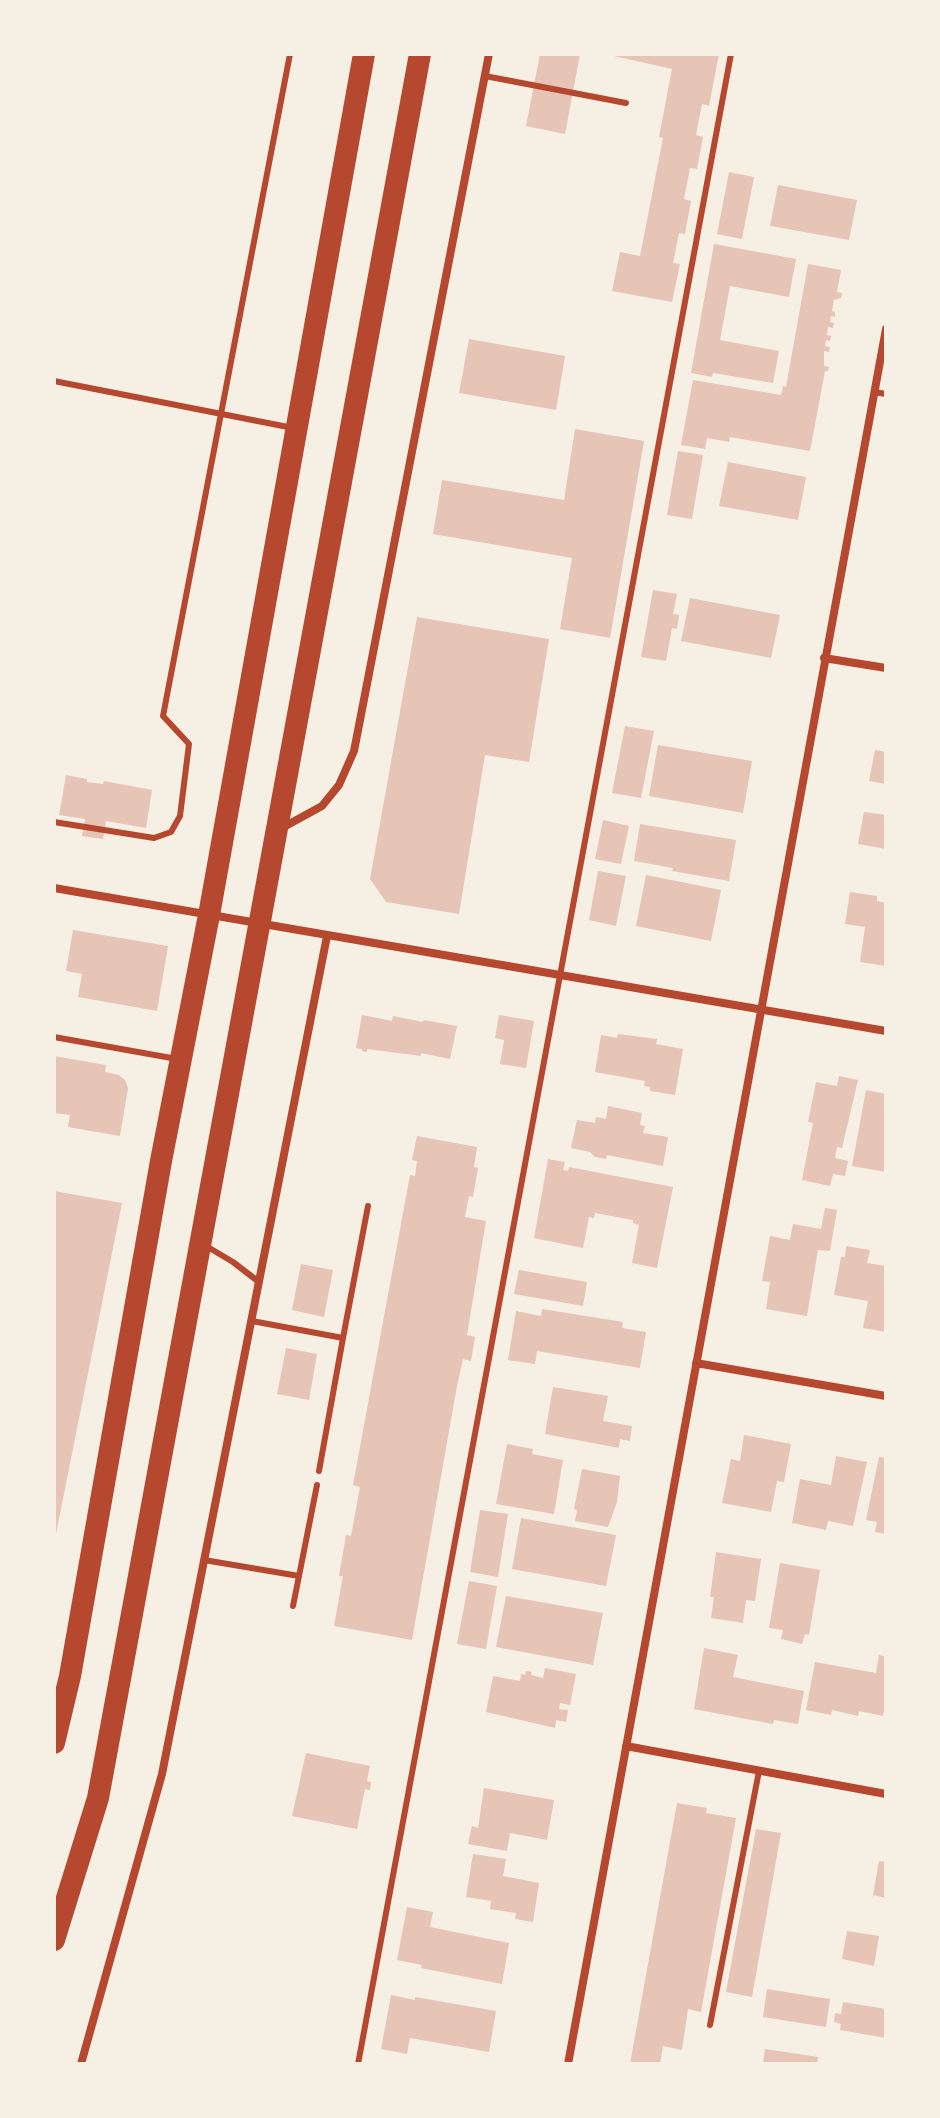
<!DOCTYPE html>
<style>
body{margin:0}
#map{position:relative;width:940px;height:2118px;overflow:hidden;background:#f6efe4;font-family:"Source Sans 3",sans-serif}
canvas{display:block}
.frame{position:absolute;inset:0;border:56px solid #f6efe4;pointer-events:none}
</style>
<div id="map">
<canvas width="940" height="2118"></canvas>
<div class="frame"></div>
</div>
<script>
const c = document.querySelector('canvas').getContext('2d');
c.lineJoin = 'round';
function fillPath(path, color) { c.fillStyle = color; c.fill(path, 'evenodd'); }
const poly = rows => new Path2D(rows.map(r => 'M' + r).join(''));
function strokePath(path, color, width, dash) { c.strokeStyle = color; c.lineWidth = width; c.lineCap = dash ? 'butt' : 'round'; c.setLineDash(dash || []); c.stroke(path); }
const building = poly([
 [540,54,580,54,565,134,526,126],
 [605,54,719,54,709,106,702,104,696,135,703,137,697,169,690,168,684,199,691,201,685,234,679,233,673,263,680,264,672,302,612,291,620,252,640,256,663,138,659,137,672,69],
 [729,172,754,177,742,239,717,234],
 [778,185,857,200,849,240,770,226],
 [714,244,796,259,789,297,730,286,720,340,779,351,773,383,713,373,712,377,691,373],
 [808,264,841,270,837,292,842,293,841,298,834,300,832,311,835,312,835,317,831,316,830,322,834,323,833,328,828,327,827,335,831,336,830,341,826,340,825,346,830,347,829,352,824,351,824,366,829,367,828,371,825,371,810,451,730,437,729,442,707,438,705,449,681,445,693,380,781,395,783,386,786,387],
 [469,339,565,356,556,410,459,393],
 [575,429,644,441,610,638,560,629,572,558,433,534,442,480,564,500],
 [678,451,703,455,692,519,667,515],
 [728,462,806,477,798,520,719,506],
 [653,590,677,594,673,614,679,615,677,629,672,628,666,661,641,657],
 [690,598,780,615,771,658,681,641],
 [417,617,549,639,529,762,485,755,459,914,386,902,370,879],
 [625,726,654,731,641,798,612,793],
 [658,745,752,761,743,813,649,796],
 [875,750,886,752,886,784,869,781],
 [66,775,87,779,87,782,103,784,104,781,152,790,146,828,106,821,103,839,82,836,85,819,59,815],
 [864,812,886,815,886,849,858,844],
 [603,820,629,826,621,864,595,859],
 [640,824,736,840,729,881,672,871,673,868,634,861],
 [598,871,626,876,616,926,589,920],
 [646,875,721,890,711,941,636,926],
 [850,892,877,896,877,901,886,903,886,966,860,962,865,927,845,924],
 [73,930,168,946,157,1011,78,997,82,974,66,971],
 [362,1015,392,1021,393,1016,423,1022,424,1020,457,1026,450,1059,421,1053,421,1056,367,1049,367,1052,362,1051,362,1049,356,1048],
 [499,1015,534,1021,526,1068,500,1064,504,1040,495,1038],
 [618,1034,657,1039,656,1044,683,1049,675,1095,650,1091,650,1087,644,1086,645,1081,595,1072,601,1035,617,1038],
 [54,1056,106,1065,105,1072,119,1075,125,1080,128,1088,120,1136,68,1127,70,1115,54,1113],
 [839,1076,858,1080,842,1148,837,1147,835,1158,848,1161,845,1176,833,1174,830,1186,802,1180,813,1123,808,1122,816,1082,837,1086],
 [866,1090,886,1094,886,1172,852,1166],
 [608,1106,642,1113,640,1125,645,1126,643,1133,668,1137,663,1166,607,1155,606,1159,595,1157,590,1152,571,1148,577,1120,595,1123,596,1117,606,1119],
 [417,1136,477,1147,474,1167,478,1168,473,1197,469,1196,465,1217,486,1221,467,1335,475,1337,471,1361,463,1359,457,1386,412,1640,334,1626,343,1576,339,1576,346,1535,351,1536,360,1487,353,1485,410,1175,415,1176,417,1161,412,1160],
 [548,1159,565,1162,563,1170,568,1171,569,1167,673,1187,657,1268,632,1263,639,1225,633,1223,633,1220,595,1213,594,1218,589,1217,583,1248,534,1238],
 [54,1191,122,1203,55,1539,54,1539],
 [825,1208,837,1210,830,1251,818,1250,807,1316,766,1309,770,1282,762,1281,770,1236,790,1240,793,1224,821,1229],
 [846,1246,870,1250,867,1263,886,1266,886,1332,863,1328,868,1301,834,1295,841,1257,845,1257],
 [301,1264,333,1270,324,1317,292,1310],
 [519,1270,587,1282,583,1306,514,1294],
 [542,1309,623,1322,622,1328,646,1332,640,1368,537,1351,535,1364,508,1360,516,1311,541,1316],
 [286,1348,317,1354,309,1400,277,1394],
 [553,1387,608,1396,603,1421,632,1426,630,1441,620,1439,619,1448,545,1434],
 [744,1435,791,1444,784,1482,777,1481,771,1512,722,1503,731,1459,740,1461],
 [507,1444,533,1449,532,1454,563,1460,554,1514,496,1504],
 [836,1456,867,1462,853,1526,828,1521,826,1530,792,1523,800,1479,831,1485],
 [879,1457,886,1458,886,1534,875,1532,877,1522,866,1520],
 [582,1469,620,1476,617,1502,608,1527,575,1521,577,1510,574,1509],
 [480,1510,508,1514,498,1577,470,1572],
 [521,1518,616,1535,606,1586,512,1569],
 [716,1552,761,1559,755,1601,746,1600,743,1623,711,1618,714,1597,710,1597],
 [780,1563,820,1570,809,1635,805,1634,802,1644,781,1639,783,1630,769,1628],
 [469,1581,497,1586,486,1649,457,1644],
 [506,1596,603,1613,593,1665,496,1647],
 [704,1648,738,1655,733,1677,804,1691,798,1724,774,1720,773,1724,694,1709],
 [879,1655,886,1657,886,1701,883,1716,859,1711,858,1716,832,1710,831,1715,806,1710,815,1662,876,1673],
 [545,1668,576,1674,570,1705,560,1703,559,1709,568,1710,566,1722,556,1720,555,1728,486,1712,493,1676,520,1681,521,1674,525,1675,526,1671,532,1672,531,1675,543,1678],
 [306,1753,370,1766,367,1781,371,1782,370,1790,365,1789,357,1829,292,1816],
 [484,1788,554,1800,547,1840,510,1833,507,1851,468,1844,472,1826,478,1828],
 [677,1803,707,1808,706,1813,736,1818,701,2012,688,2009,682,2050,663,2046,660,2064,630,2064],
 [756,1829,781,1833,752,1997,726,1992],
 [473,1854,506,1859,503,1876,539,1883,533,1922,515,1919,516,1913,490,1909,491,1901,466,1897],
 [879,1861,886,1862,886,1898,873,1895],
 [407,1907,433,1912,430,1927,509,1943,502,1984,421,1968,422,1965,397,1960],
 [847,1931,879,1936,874,1966,842,1959],
 [767,1989,830,1999,826,2027,763,2017],
 [391,1995,415,2000,415,1997,496,2011,489,2052,410,2038,407,2054,381,2049],
 [843,2002,886,2009,886,2038,840,2030,841,2024,834,2022,835,2013,841,2014],
 [765,2049,818,2057,817,2064,763,2064]
]);
const service = poly([
 [485,76,626,103],
 [54,381,293,428],
 [874,392,886,394],
 [54,822,154,838,171,832,180,816,189,744,163,716,290,54],
 [54,1037,177,1059],
 [206,1246,233,1262,259,1282],
 [252,1321,343,1338,319,1471],
 [343,1338,368,1206],
 [204,1560,299,1576,317,1485],
 [293,1606,299,1576],
 [710,2025,759,1771],
 [358,2064,731,54]
]);
const minor = poly([
 [824,658,886,668],
 [280,829,322,806,339,785,354,751,489,54],
 [54,888,886,1031],
 [696,1363,886,1396],
 [626,1746,886,1794],
 [81,2064,162,1774,327,936],
 [568,2064,886,329]
]);
const trunk = poly([
 [54,1743,70,1676,161,1161,209,915,364,54],
 [54,1940,98,1798,420,54]
]);
fillPath(building, '#e6c5b7');
strokePath(service, '#b5482f', 6);
strokePath(minor, '#b5482f', 8);
strokePath(trunk, '#b5482f', 22);
</script>
